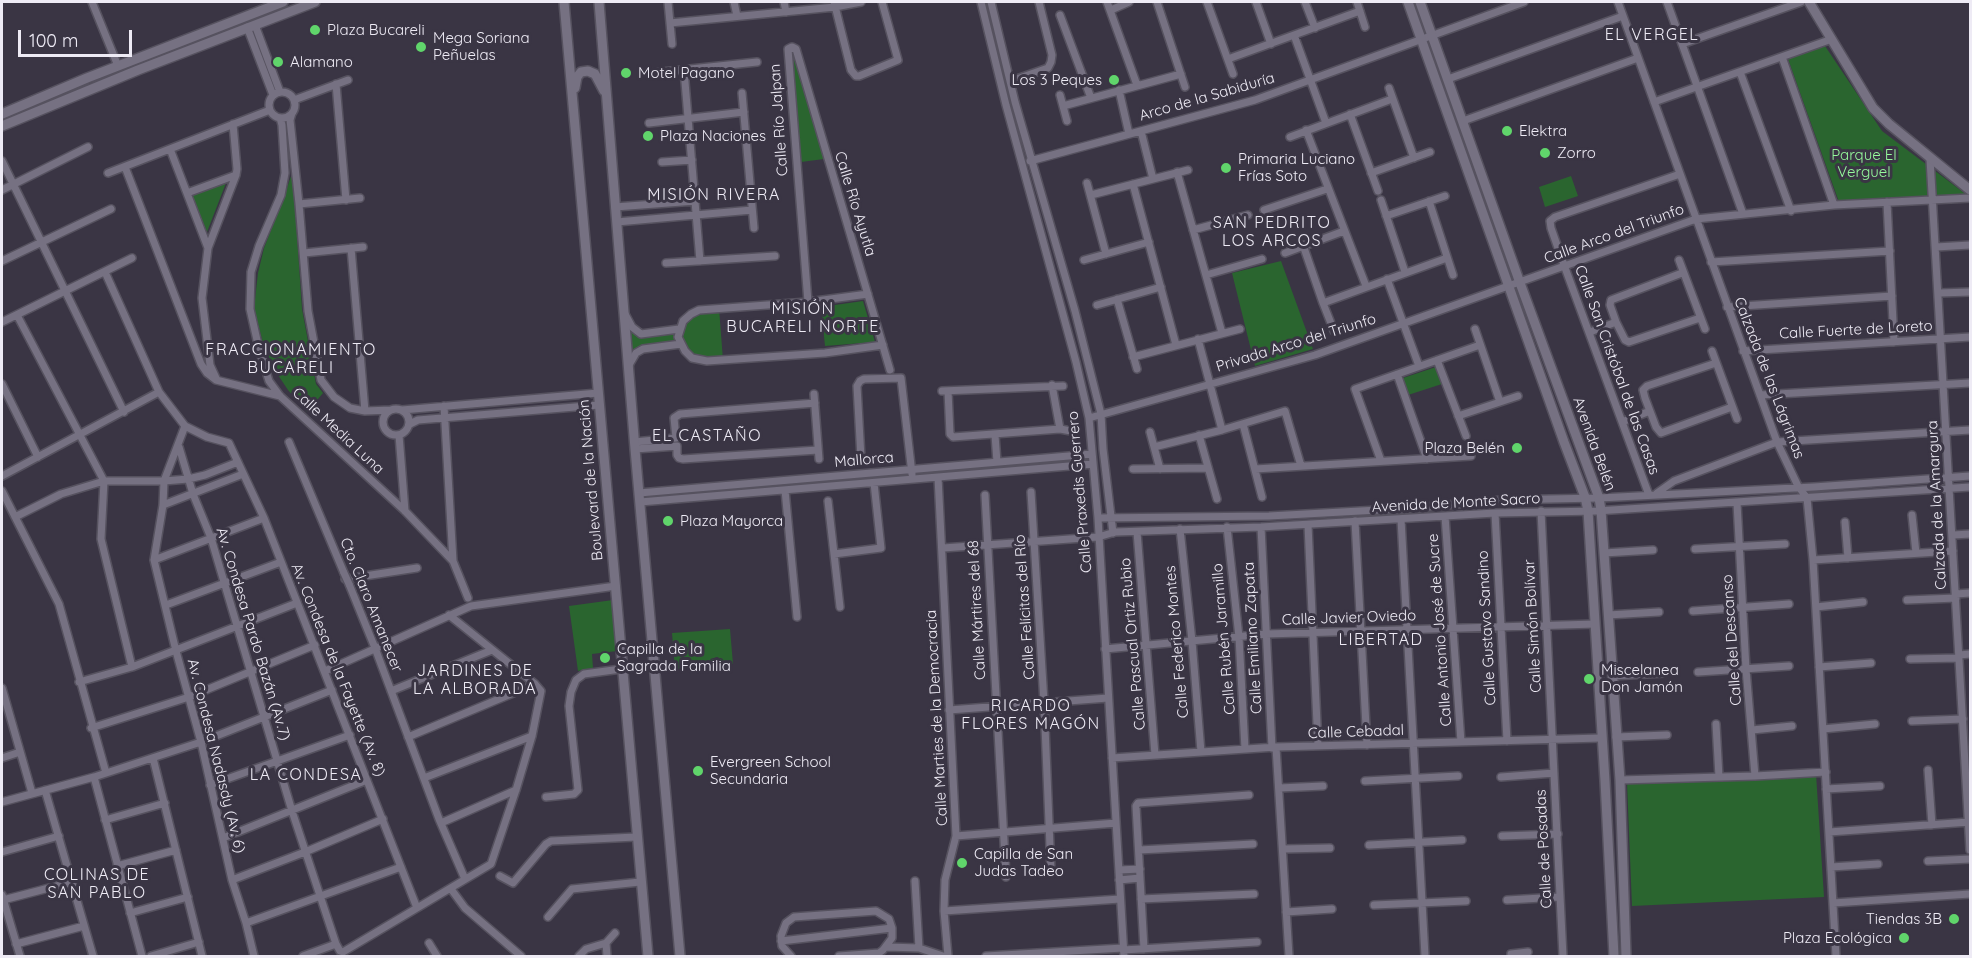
<!DOCTYPE html>
<meta charset="utf-8">
<style>
body{margin:0}
#map{position:relative;width:1972px;height:958px;overflow:hidden;background:#3a3544;font-family:Quicksand,sans-serif}
canvas{display:block}
.frame{position:absolute;inset:0;border:3px solid #eeebf5;pointer-events:none}
.scale{position:absolute;left:18px;top:30px;width:114px;height:27px;box-sizing:border-box;border:3px solid #eeebf5;border-top:0;padding-left:8px;font-size:18px;line-height:21px;white-space:nowrap;color:#eeebf5;-webkit-text-stroke:4px #3a3544;paint-order:stroke}
</style>
<div id="map">
<canvas width="1972" height="958"></canvas>
<div class="frame"></div>
<div class="scale">100 m</div>
</div>
<script>
const c = document.querySelector('canvas').getContext('2d');
c.lineJoin = 'round';
function fillPath(path, color) { c.fillStyle = color; c.fill(path, 'evenodd'); }
const poly = rows => new Path2D(rows.map(r => 'M' + r).join(''));
function strokePath(path, color, width, dash) { c.strokeStyle = color; c.lineWidth = width; c.lineCap = dash ? 'butt' : 'round'; c.setLineDash(dash || []); c.stroke(path); }
function write(font, color, halo, rows, align = 'center') {
  c.font = font + ' Quicksand,sans-serif'; c.lineWidth = 6; c.setLineDash([]); c.textBaseline = 'middle'; c.strokeStyle = halo; c.fillStyle = color; for (const [text, x, y, turn = 0] of rows) {
    c.save(); c.translate(x, y); c.rotate((+turn || 0) * Math.PI / 180); c.textAlign = isNaN(turn) ? turn : align; if (halo) c.strokeText(text, 0, 0); c.fillText(text, 0, 0); c.restore();
  }
}
const green = poly([
 [1825,46,1882,131,1967,195,1839,202,1788,59],
 [790,51,795,51,824,159,801,162],
 [291,176,293,177,302,309,316,384,323,393,307,412,288,390,276,372,264,347,254,308,258,273,264,248,284,197],
 [1571,176,1578,196,1545,207,1539,187],
 [226,183,207,232,192,195],
 [1281,261,1313,349,1255,366,1232,273],
 [863,301,875,342,825,346,821,307],
 [719,308,723,360,692,358,681,344,643,348,628,365,624,312,641,334,679,329,691,314],
 [1436,367,1442,384,1408,395,1403,378],
 [613,600,617,651,592,654,593,668,578,671,569,606],
 [730,629,733,664,675,669,672,633],
 [1816,774,1824,897,1632,906,1627,783]
]);
const street = poly([
 [92,2,118,66],
 [668,2,672,44],
 [734,2,737,16],
 [784,2,786,12],
 [834,2,851,70,856,76,859,76,898,60,882,2],
 [981,2,1006,105,1076,362,1089,418,1098,518,1124,956],
 [991,2,1015,102,1075,311,1101,414,1103,449,1113,533],
 [1107,2,1137,85],
 [1157,2,1185,87],
 [1207,2,1233,74],
 [1256,2,1271,44],
 [1305,2,1315,28],
 [1357,2,1365,27],
 [1618,2,1777,442,1798,486,1807,498,1813,560,1836,956],
 [1667,2,1743,214],
 [1111,10,1129,2],
 [1060,15,1091,98],
 [670,23,835,7,861,2],
 [255,25,280,92],
 [247,27,273,95],
 [1294,35,1326,123],
 [1682,44,1801,2],
 [1782,57,1834,205],
 [1228,59,1360,11],
 [684,70,700,261],
 [1740,72,1791,211],
 [652,73,757,62],
 [1448,79,1623,16],
 [1011,81,1048,68,1051,62,1052,55,1039,2],
 [336,84,346,200],
 [1389,88,1414,158],
 [1119,90,1129,134],
 '269 105a13 13 0 1 1 26 0a13 13 0 1 1-26 0Z',
 [742,93,754,228],
 [1060,95,1067,121],
 [294,100,348,80],
 [1654,102,1832,39],
 [1063,106,1181,74],
 [292,113,290,120,299,204,308,311,321,380,334,397,350,408,365,411,391,410],
 [1350,114,1378,191],
 [280,118,282,125,285,173,281,195,259,246,251,272,250,309,259,349,269,381,280,396,405,511,453,561,468,598],
 [1463,121,1638,58],
 [649,123,744,112],
 [1306,130,1366,286],
 [1141,131,1153,179],
 [1290,137,1392,99],
 [170,149,208,248],
 [1930,159,1970,850],
 [2,161,124,412],
 [1030,161,1255,100,1524,2],
 [662,162,692,160],
 [125,167,201,364,207,373,216,380,280,396],
 [1177,172,1222,333],
 [108,173,270,110],
 [1371,173,1430,152],
 [1087,183,1106,254],
 [1133,184,1176,345],
 [2,190,88,147],
 [187,193,236,175],
 [1091,195,1188,170],
 [1381,200,1405,272],
 [1429,201,1453,275],
 [1887,202,1894,342],
 [299,204,360,198],
 [615,207,695,201],
 [1264,210,1327,189],
 [1386,216,1445,196],
 [617,222,752,210],
 [1193,230,1248,215],
 [1303,245,1323,303,1447,258],
 [1936,247,1970,245],
 [351,248,365,411],
 [304,253,363,247],
 [1285,253,1344,231],
 [1084,260,1149,242],
 [1679,260,1705,329],
 [2,261,111,209],
 [1711,262,1890,251],
 [666,263,775,256],
 [105,272,159,392,185,426,207,437,229,443,264,518,417,908],
 [1682,273,1611,300,1610,305,1616,322,1625,340,1629,342,1700,318],
 [1206,275,1262,259],
 [1387,279,1419,366],
 [1939,293,1970,292],
 [868,294,808,302,699,310,691,314,683,321,678,337,685,351,692,358,707,361,825,353,883,345],
 [1117,299,1137,369],
 [808,302,788,49,792,47,796,49,890,370],
 [1323,303,1334,331],
 [1097,305,1161,287],
 [1727,307,1892,296],
 [625,314,632,327,641,334,679,329],
 [17,315,104,481,101,539,132,667],
 [2,322,132,258],
 [1475,329,1500,402],
 [1590,332,1616,322],
 [1198,339,1222,430],
 [1712,351,1737,419],
 [1743,351,1970,337],
 [1133,357,1240,329],
 [1437,360,1466,436],
 [1716,363,1647,386,1643,390,1645,398,1656,427,1661,433,1732,407],
 [629,365,636,353,643,349,681,344],
 [1397,374,1427,459],
 [216,378,210,365,202,298,208,248,236,175,237,169,233,124],
 [2,384,38,457],
 [1052,385,1060,429],
 [942,391,1063,386],
 [948,391,950,434,953,437,1060,429,1071,431],
 [814,394,819,459],
 [1760,395,1970,383],
 [444,406,453,561],
 '383 422a13 13 0 1 1 26 0a13 13 0 1 1-26 0Z',
 [402,410,598,393],
 [1458,416,1518,396],
 [1089,418,1315,355,1696,219,1834,205,1970,198],
 [1622,422,1650,411],
 [410,424,418,420,599,405],
 [1243,424,1262,497],
 [185,426,164,481,163,505,154,560,176,651,201,742,232,880,246,923,254,956],
 [1150,432,1160,469],
 [399,435,405,511],
 [995,435,997,462],
 [1199,435,1217,499],
 [289,442,344,573],
 [634,442,676,438,674,418,680,414,815,403],
 [179,447,193,494,211,538,292,811,336,944,340,951,343,952,491,864,516,790,532,736,541,691,535,684,449,615],
 [1154,447,1222,430,1285,411,1301,466],
 [635,449,677,446,677,455,679,458,683,459,818,450],
 [861,458,857,386,860,381,864,379,901,378,912,474],
 [1381,461,1355,389,1480,345],
 [1133,469,1208,468],
 [1255,469,1471,456],
 [2,476,159,392],
 [938,477,956,836,945,880,944,911,948,956],
 [785,490,797,617],
 [2,491,59,604,106,773],
 [1031,492,1044,702,1051,871],
 [639,493,1092,454],
 [1657,493,1674,481,1777,442,1970,430],
 [985,495,1006,877],
 [1649,495,1564,265,1551,228,1550,221,1555,217,1680,174],
 [828,501,840,607],
 [640,502,1093,464],
 [1737,503,1746,669,1755,776],
 [163,505,243,474],
 [1541,511,1563,956],
 [1495,513,1507,741],
 [1912,515,1916,553],
 [1445,516,1461,742],
 [15,517,61,494,104,481,164,481,188,479,205,475,238,462],
 [1098,518,1269,516,1415,508,1501,500,1599,498,1814,487,1970,476],
 [1401,519,1425,956],
 [1355,521,1367,745],
 [1845,522,1848,558],
 [1308,525,1318,746],
 [1227,527,1239,637,1245,749],
 [1261,527,1272,748],
 [1180,529,1192,641,1201,752],
 [1137,532,1155,755],
 [1953,535,1970,534],
 [943,548,1098,537,1115,532,1261,527,1495,513,1596,511,1970,487],
 [1695,549,1785,544],
 [1604,553,1653,550],
 [834,554,881,548,874,483],
 [154,560,264,518],
 [1813,560,1953,551],
 [345,579,417,568],
 [349,584,375,648,439,819,465,879],
 [1956,594,1970,593],
 [1907,600,1956,598],
 [166,605,281,562],
 [1816,607,1863,602],
 [1693,611,1789,604],
 [1608,615,1659,612],
 [1105,649,1266,634,1595,624],
 [1959,655,1970,654],
 [1910,659,1959,658],
 [1819,667,1871,663],
 [325,671,471,606,616,586],
 [1698,672,1789,666],
 [1612,676,1664,673],
 [79,682,132,667,297,603],
 [2,688,32,793],
 [391,691,492,650],
 [949,710,1108,698],
 [1912,721,1963,719],
 [1716,724,1719,777],
 [91,728,189,697,315,645],
 [1823,729,1875,724],
 [1752,730,1792,726],
 [408,737,535,684],
 [1616,737,1667,735],
 [1276,747,1289,956],
 [2,758,20,752],
 [153,758,202,956],
 [1112,758,1276,747,1601,738],
 [1928,770,1932,825],
 [94,777,142,956],
 [1501,777,1554,773],
 [424,778,532,736],
 [1620,780,1755,776,1826,772],
 [1365,781,1458,776],
 [210,785,350,735],
 [1279,788,1323,786],
 [1826,789,1880,786],
 [45,790,93,956],
 [546,797,574,794,578,790,569,706,571,692,576,680,584,674,621,669],
 [2,802,94,777,201,742,332,690],
 [105,820,165,803],
 [441,823,516,790],
 [1829,832,1969,822],
 [956,836,1116,823],
 [1502,836,1558,834],
 [223,838,367,780],
 [1369,845,1462,840],
 [1283,849,1330,848],
 [1139,850,1253,844],
 [2,852,59,836],
 [1928,861,1970,859],
 [117,866,176,850],
 [1831,867,1878,864],
 [1119,870,1140,869],
 [500,876,513,883,546,844,551,841,636,837],
 [232,880,305,852,383,819],
 [1119,880,1140,878],
 [915,881,919,948],
 [451,889,465,908,521,956],
 [2,895,20,956],
 [1141,899,1254,894],
 [3,900,72,882],
 [1507,900,1559,897],
 [1833,903,1970,894],
 [1374,905,1466,901],
 [944,911,1120,899],
 [1286,912,1332,909],
 [130,913,188,897],
 [548,917,572,889,640,882],
 [246,923,401,867],
 [781,941,892,928],
 [429,943,437,956],
 [606,943,607,956],
 [16,944,84,926],
 [887,947,919,948,943,956],
 [1144,949,1136,806,1138,803,1249,795],
 [1123,950,1257,942],
 [151,956,199,942],
 [303,956,336,944],
 [579,956,586,949,606,943,615,933],
 [791,956,782,946,781,936,786,923,794,917,876,911,889,919,892,928,892,938,883,950,879,953,839,956],
 [986,956,1123,948],
 [1511,956,1511,954,1528,952]
]);
const secondary = poly([
 [564,2,648,956],
 [599,2,635,449,680,956],
 [1408,2,1564,442,1585,497,1588,511,1605,781,1614,956],
 [1420,2,1520,283,1599,498,1601,510,1620,780,1626,956],
 [1809,2,1873,108,1889,124,1970,190],
 [575,88,577,77,581,72,588,71,595,74,604,91],
 [2,114,87,78,283,2],
 [2,126,138,70,315,2]
]);
const streetBridge = poly([
 [344,573,349,584]
]);
const markers = [
 [315,30,6,"#60d56b"],
 [421,47,6,"#60d56b"],
 [278,62,6,"#60d56b"],
 [626,73,6,"#60d56b"],
 [1114,80,6,"#60d56b"],
 [1507,131,6,"#60d56b"],
 [648,136,6,"#60d56b"],
 [1545,153,6,"#60d56b"],
 [1226,168,6,"#60d56b"],
 [1517,448,6,"#60d56b"],
 [668,521,6,"#60d56b"],
 [605,658,6,"#60d56b"],
 [1589,679,6,"#60d56b"],
 [698,771,6,"#60d56b"],
 [962,863,6,"#60d56b"],
 [1954,919,6,"#60d56b"],
 [1904,938,6,"#60d56b"]
];
const poiNames = [
 ["Plaza Bucareli",327,30],
 ["Mega Soriana",433,38],
 ["Peñuelas",433,55],
 ["Alamano",290,62],
 ["Motel Pagano",638,73],
 ["Los 3 Peques",1102,80,"right"],
 ["Elektra",1519,131],
 ["Plaza Naciones",660,136],
 ["Zorro",1557,153],
 ["Primaria Luciano",1238,159],
 ["Frías Soto",1238,176],
 ["Plaza Belén",1505,448,"right"],
 ["Plaza Mayorca",680,521],
 ["Capilla de la",617,649],
 ["Sagrada Familia",617,666],
 ["Miscelanea",1601,670],
 ["Don Jamón",1601,687],
 ["Evergreen School",710,762],
 ["Secundaria",710,779],
 ["Capilla de San",974,854],
 ["Judas Tadeo",974,871],
 ["Tiendas 3B",1942,919,"right"],
 ["Plaza Ecológica",1892,938,"right"]
];
const streetNames = [
 ["Arco de la Sabiduría",1207,97,-16],
 ["Calle Río Jalpan",779,120,-94],
 ["Calle Río Ayutla",855,204,73],
 ["Calle Arco del Triunfo",1614,234,-20],
 ["Calle Fuerte de Loreto",1856,330,-3],
 ["Privada Arco del Triunfo",1296,343,-17],
 ["Calle San Cristóbal de las Casas",1617,370,70],
 ["Calzada de las Lágrimas",1769,378,69],
 ["Calle Media Luna",338,431,43],
 ["Avenida Belén",1594,444,70],
 ["Mallorca",864,460,-5],
 ["Boulevard de la Nación",591,480,-95],
 ["Calle Praxedis Guerrero",1080,492,-95],
 ["Avenida de Monte Sacro",1456,503,-3],
 ["Calzada de la Amargura",1937,505,-93],
 ["Cto. Claro Amanecer",371,605,68],
 ["Calle Felícitas del Río",1025,607,-94],
 ["Calle Mártires del 68",977,610,-93],
 ["Calle Javier Oviedo",1349,618,-2],
 ["Calle Simón Bolívar",1533,626,-93],
 ["Calle Gustavo Sandino",1487,628,-93],
 ["Calle Antonio José de Sucre",1440,630,-94],
 ["Av. Condesa Pardo Bazán (Av.7)",253,634,73],
 ["Calle Emiliano Zapata",1253,638,-93],
 ["Calle Rubén Jaramillo",1224,639,-95],
 ["Calle del Descanso",1732,640,-94],
 ["Calle Federico Montes",1177,642,-95],
 ["Calle Pascual Ortiz Rubio",1133,644,-95],
 ["Av. Condesa de la Fayette (Av. 8)",338,670,68],
 ["Calle Marties de la Democracia",937,718,-93],
 ["Calle Cebadal",1356,732,-2],
 ["Av. Condesa Nadasdy (Av. 6)",216,756,76],
 ["Calle de Posadas",1544,849,-93]
];
const parkNames = [
 ["Parque El",1864,155],
 ["Verguel",1864,172]
];
const neighbourhoodNames = [
 ["EL VERGEL",1652,35],
 ["MISIÓN RIVERA",714,195],
 ["SAN PEDRITO",1272,223],
 ["LOS ARCOS",1272,241],
 ["MISIÓN",803,309],
 ["BUCARELI NORTE",803,327],
 ["FRACCIONAMIENTO",291,350],
 ["BUCARELI",291,368],
 ["EL CASTAÑO",707,436],
 ["LIBERTAD",1381,640],
 ["JARDINES DE",475,671],
 ["LA ALBORADA",475,689],
 ["RICARDO",1031,706],
 ["FLORES MAGÓN",1031,724],
 ["LA CONDESA",306,775],
 ["COLINAS DE",97,875],
 ["SAN PABLO",97,893]
];
fillPath(green, '#2a652f');
strokePath(street, '#56525f', 10);
strokePath(secondary, '#56525f', 12);
strokePath(street, '#767182', 7);
strokePath(secondary, '#767182', 9);
strokePath(streetBridge, '#56525f', 10, []);
strokePath(streetBridge, '#767182', 7);
for (const [x, y, r, color] of markers) { const dot = new Path2D(); dot.arc(x, y, r, 0, 2 * Math.PI); c.fillStyle = color; c.fill(dot); strokePath(dot, '#3a3544', 2); }
write('15px', '#eeebf5', '#3a3544', poiNames, 'left');
write('15px', '#eeebf5', '#3a3544', streetNames);
write('15px', '#96fa9c', '#3a3544', parkNames);
c.letterSpacing = '1.5px';
write('16px', '#eeebf5', '#3a3544', neighbourhoodNames);
c.letterSpacing = '0px';
</script>
